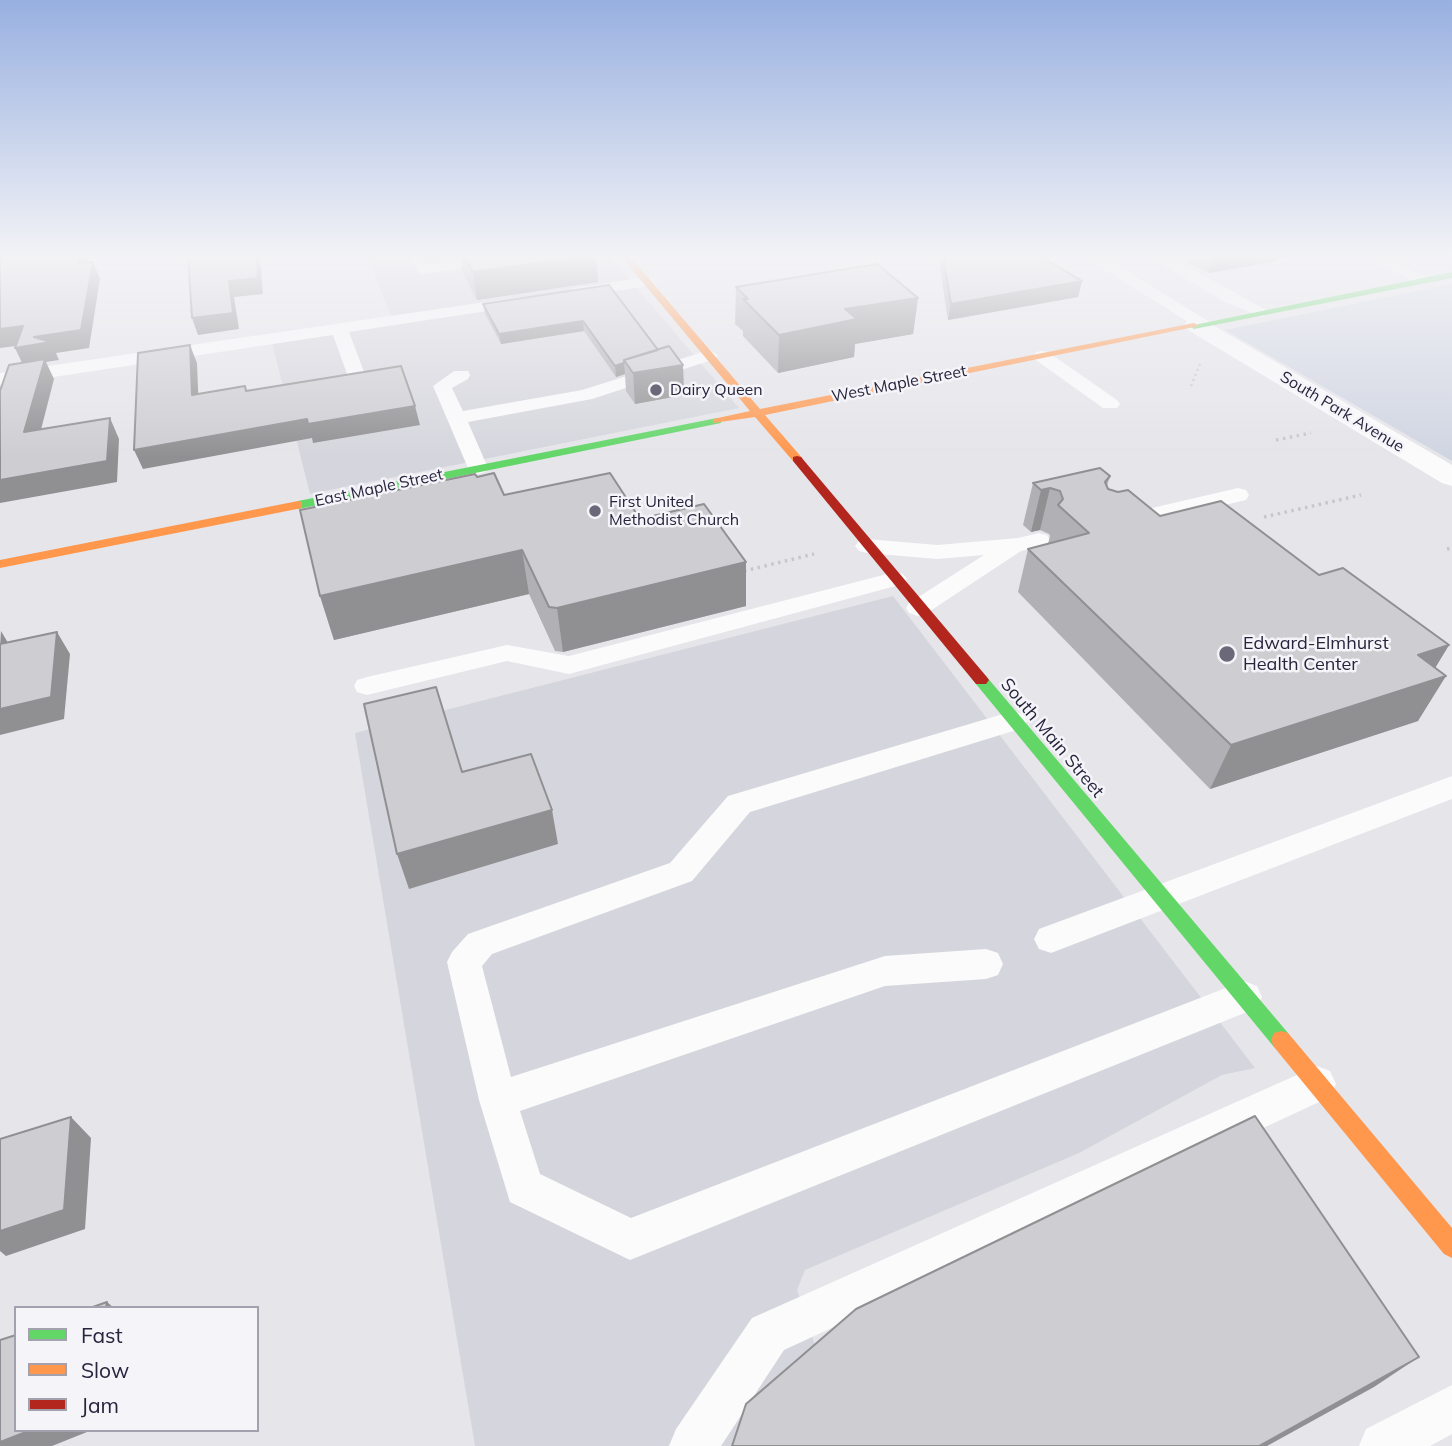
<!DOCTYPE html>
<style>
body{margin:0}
#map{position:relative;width:1452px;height:1446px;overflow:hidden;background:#e5e5ea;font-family:Mulish,sans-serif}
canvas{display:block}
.legend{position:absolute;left:14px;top:1306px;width:245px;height:126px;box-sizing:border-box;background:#f4f4f9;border:2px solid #a2a1ad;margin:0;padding:9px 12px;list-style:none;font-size:21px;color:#27243c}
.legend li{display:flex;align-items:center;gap:14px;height:35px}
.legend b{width:35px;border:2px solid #a2a1ad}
</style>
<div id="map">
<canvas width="1452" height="1446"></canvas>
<ul class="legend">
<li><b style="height:9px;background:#63d668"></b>Fast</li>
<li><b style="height:9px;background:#ff974d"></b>Slow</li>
<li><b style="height:9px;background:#b3261e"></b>Jam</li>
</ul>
</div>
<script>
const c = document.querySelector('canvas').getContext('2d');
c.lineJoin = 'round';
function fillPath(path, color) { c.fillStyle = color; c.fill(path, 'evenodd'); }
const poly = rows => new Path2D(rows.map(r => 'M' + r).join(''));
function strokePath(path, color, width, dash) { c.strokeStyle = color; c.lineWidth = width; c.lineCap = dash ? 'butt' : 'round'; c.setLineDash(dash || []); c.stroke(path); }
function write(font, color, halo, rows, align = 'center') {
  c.font = font + ' Mulish,sans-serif'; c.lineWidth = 5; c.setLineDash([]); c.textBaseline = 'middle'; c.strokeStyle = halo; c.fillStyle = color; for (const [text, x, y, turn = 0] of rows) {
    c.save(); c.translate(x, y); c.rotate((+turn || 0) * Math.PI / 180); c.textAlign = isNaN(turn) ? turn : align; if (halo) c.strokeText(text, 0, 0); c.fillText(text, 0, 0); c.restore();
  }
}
const built = poly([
 [366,254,608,254,739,408,310,494,270,335,391,316],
 [893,596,1255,1068,1222,1075,1079,1153,805,1270,797,1290,846,1440,834,1446,475,1446,355,733]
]);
const green = poly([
 [1452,284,1452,461,1225,330]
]);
const pathFar1 = poly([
 [1191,386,1200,364]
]);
const path = poly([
 [1276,440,1311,433],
 [1264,517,1361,495],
 [1447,549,1452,548],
 [744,571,814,554]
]);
const lane = poly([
 [408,254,423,254,428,264,493,254,536,254,529,259,423,274,418,272,408,254],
 [1080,254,1099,254,1213,324,1210,328,1198,328,1080,254],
 [1145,254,1164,254,1270,312,1262,317,1223,301,1145,254],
 [1360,254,1380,254,1431,280,1423,285,1417,283,1360,254],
 [647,277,653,279,655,282,653,285,574,298,566,293,574,288,647,277],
 [520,297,526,299,528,302,526,305,349,332,369,385,360,391,351,385,333,335,0,385,0,373,520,297],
 [709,350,718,355,715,359,592,399,468,422,488,468,485,472,478,474,471,472,468,468,433,386,454,371,468,371,470,375,468,379,452,388,463,411,582,390,709,350],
 [1042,351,1048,352,1117,400,1120,404,1117,408,1103,408,1036,360,1033,356,1036,352,1042,351],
 [1238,488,1246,490,1249,495,1246,500,1121,529,1113,527,1110,522,1113,517,1238,488],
 [1039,533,1047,535,1050,540,1047,545,1021,551,927,613,918,616,909,613,906,608,909,603,984,555,937,559,867,553,859,551,855,546,859,541,867,539,937,545,1018,538,1039,533],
 [895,572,903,574,907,579,903,584,569,674,507,661,367,695,357,692,354,686,357,680,367,677,507,645,569,656,895,572],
 [1013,711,1023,714,1027,721,1023,728,750,812,692,881,492,954,482,966,511,1077,885,956,986,949,998,953,1003,964,998,975,986,979,885,986,520,1111,540,1174,631,1218,1244,981,1257,986,1262,997,1257,1008,630,1260,510,1202,479,1100,447,962,452,952,468,934,670,863,728,796,1013,711],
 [1452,776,1452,799,1051,953,1039,949,1034,939,1039,929,1452,776],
 [1317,1066,1330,1071,1336,1084,1330,1097,784,1350,721,1446,669,1446,676,1429,752,1318,1317,1066],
 [1452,1385,1452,1434,1430,1446,1359,1446,1366,1429,1452,1385]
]);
const street = poly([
 [1196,318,1204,320,1452,465,1452,486,1442,483,1188,330,1184,325,1188,320,1196,318]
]);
const fast = poly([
 [1452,272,1452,278,1194,329,1189,326,1452,272],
 [717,418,721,419,721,423,298,509,292,505,298,501,717,418],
 [981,675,986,676,1288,1033,1291,1040,1288,1047,1281,1049,1274,1047,976,684,973,680,981,675]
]);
const slow = poly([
 [619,254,628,254,760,409,1194,323,1199,326,765,415,803,459,797,462,793,461,755,417,713,423,713,419,750,411,619,254],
 [298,501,302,502,302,508,0,568,0,560,298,501],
 [1281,1031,1288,1033,1452,1228,1452,1258,1444,1254,1274,1047,1271,1040,1274,1033,1281,1031]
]);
const jam = poly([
 [797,456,801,457,986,676,989,680,986,684,976,684,793,461,793,457,797,456]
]);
const wall = poly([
 [456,255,596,255,598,282,477,300,462,271,460,256,457,257],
 [938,255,1039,255,1082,281,1078,297,948,320],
 [1173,255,1300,255,1278,258,1277,261,1209,273],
 [609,285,658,350,683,365,684,395,635,404,626,391,625,374,616,377,584,331,501,344,485,314,483,304],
 [736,287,918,298,913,334,855,344,854,357,778,373,743,336,743,331,735,324],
 [1110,476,1107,486,1108,489,1160,516,1319,575,1449,645,1435,668,1418,721,1210,789,1018,592,1028,549,1048,544,1050,536,1049,534,1040,530,1031,532,1023,525,1033,483],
 [477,477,504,495,640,519,746,606,563,652,555,651,529,594,334,640,320,596]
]);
const shadedWall = poly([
 [80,255,88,255,86,281,79,264],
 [256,255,260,255,263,294,234,297,239,329,198,335,192,318],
 [596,255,598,282,477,300,473,272],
 [1215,255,1300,255,1278,258,1277,261,1209,273],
 [93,262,100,279,89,348,56,353,59,360,46,362,54,379,35,453,24,432,24,367,15,348,34,337],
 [1082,281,1078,297,948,320,951,304],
 [918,298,913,334,855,344,854,357,778,373,779,335,845,309],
 [583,321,584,331,501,344,499,334],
 [23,326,31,344,0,348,0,329],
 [190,345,197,363,199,414,192,395],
 [624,363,625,374,616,377,615,366],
 [683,365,684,395,635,404,633,373],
 [415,406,420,425,313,443,312,438,143,469,134,450,307,419],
 [110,418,119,439,117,482,0,503,0,480],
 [1050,488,1040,530,1031,532,1041,490],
 [522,550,529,594,334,640,320,596],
 [746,562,746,606,563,652,557,608],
 [1,631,14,653,0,647],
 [57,632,70,654,64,719,0,735,0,709],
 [1449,645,1426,683,1446,676,1418,721,1210,789,1231,745,1418,655],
 [552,810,558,844,409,889,397,854],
 [71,1117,91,1138,85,1229,6,1256,0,1251,0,1231],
 [107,1302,114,1308,106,1308],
 [1419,1357,1374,1387,1267,1446,1259,1446],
 [31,1430,92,1430,52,1446,0,1446,0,1442]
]);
const building = poly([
 [0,255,80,255,79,264,93,262,81,330,34,337,51,342,15,348,23,326,0,329,0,255],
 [188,255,256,255,258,278,229,281,233,313,192,318,188,255],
 [464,255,594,255,473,272,464,255],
 [943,255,1039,255,1082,281,951,304,943,255],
 [877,264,918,298,845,309,857,319,779,335,743,299,748,299,736,287,877,264],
 [609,285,658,350,624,360,624,363,615,366,583,321,499,334,483,304,609,285],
 [190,345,192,395,245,386,246,391,401,366,415,406,308,424,307,419,134,450,138,353,190,345],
 [669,346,683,365,633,373,624,360,669,346],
 [45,359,24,432,110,418,107,461,0,480,0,391,9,365,45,359],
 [1100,468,1110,476,1105,482,1108,489,1118,492,1128,490,1160,516,1221,501,1319,575,1343,568,1449,645,1418,655,1446,676,1231,745,1028,549,1089,533,1058,505,1063,499,1060,491,1050,488,1041,490,1033,483,1100,468],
 [494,473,504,495,610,473,640,519,704,504,746,562,557,608,549,607,522,550,320,596,300,510,475,474,477,477,494,473],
 [57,632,51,697,0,709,0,644,57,632],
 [436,687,462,772,531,754,552,810,397,854,364,704,436,687],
 [1255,1116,1419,1357,1259,1446,732,1446,746,1404,856,1309,1255,1116],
 [71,1117,64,1210,0,1231,0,1139,71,1117],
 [107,1302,106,1308,90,1308,107,1302],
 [16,1335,16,1430,31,1430,0,1442,0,1340,16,1335]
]);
const markers = [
 [656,390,7,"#6a6879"],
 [595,511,7,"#6a6879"],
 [1227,654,9,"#6a6879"]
];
const farStreetnames = [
 ["West Maple Street",899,384,-11],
 ["South Park Avenue",1342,412,31],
 ["East Maple Street",379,488,-12]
];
const farPoinames = [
 ["Dairy Queen",670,390],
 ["First United",609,502],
 ["Methodist Church",609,520]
];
const poiNames = [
 ["Edward-Elmhurst",1243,644],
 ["Health Center",1243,665]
];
const streetNames = [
 ["South Main Street",1052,738,50]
];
fillPath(built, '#d5d5dd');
fillPath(green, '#d0d5e2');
strokePath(pathFar1, '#c6c6cd', 2.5, [2, 3.5]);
strokePath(path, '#c6c6cd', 3.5, [2.5, 4.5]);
fillPath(lane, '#fbfbfc');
fillPath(street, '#fbfbfc');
fillPath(fast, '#63d668');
fillPath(slow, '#ff974d');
fillPath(jam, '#b3261e');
fillPath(wall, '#b0b0b5');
fillPath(shadedWall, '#909093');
fillPath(building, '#cdcdd2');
strokePath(building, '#909093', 2);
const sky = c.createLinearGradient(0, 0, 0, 457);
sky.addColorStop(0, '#98b0e0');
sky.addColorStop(0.56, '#f3f3f6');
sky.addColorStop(1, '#f3f3f600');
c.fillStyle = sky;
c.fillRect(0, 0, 1452, 457);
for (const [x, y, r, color] of markers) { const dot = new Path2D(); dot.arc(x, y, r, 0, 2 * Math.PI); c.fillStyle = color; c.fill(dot); strokePath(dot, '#f4f4f9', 2.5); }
write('16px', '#27243c', '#f4f4f9', farStreetnames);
write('16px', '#27243c', '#f4f4f9', farPoinames, 'left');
write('18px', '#27243c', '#f4f4f9', poiNames, 'left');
write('18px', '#27243c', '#f4f4f9', streetNames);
</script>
